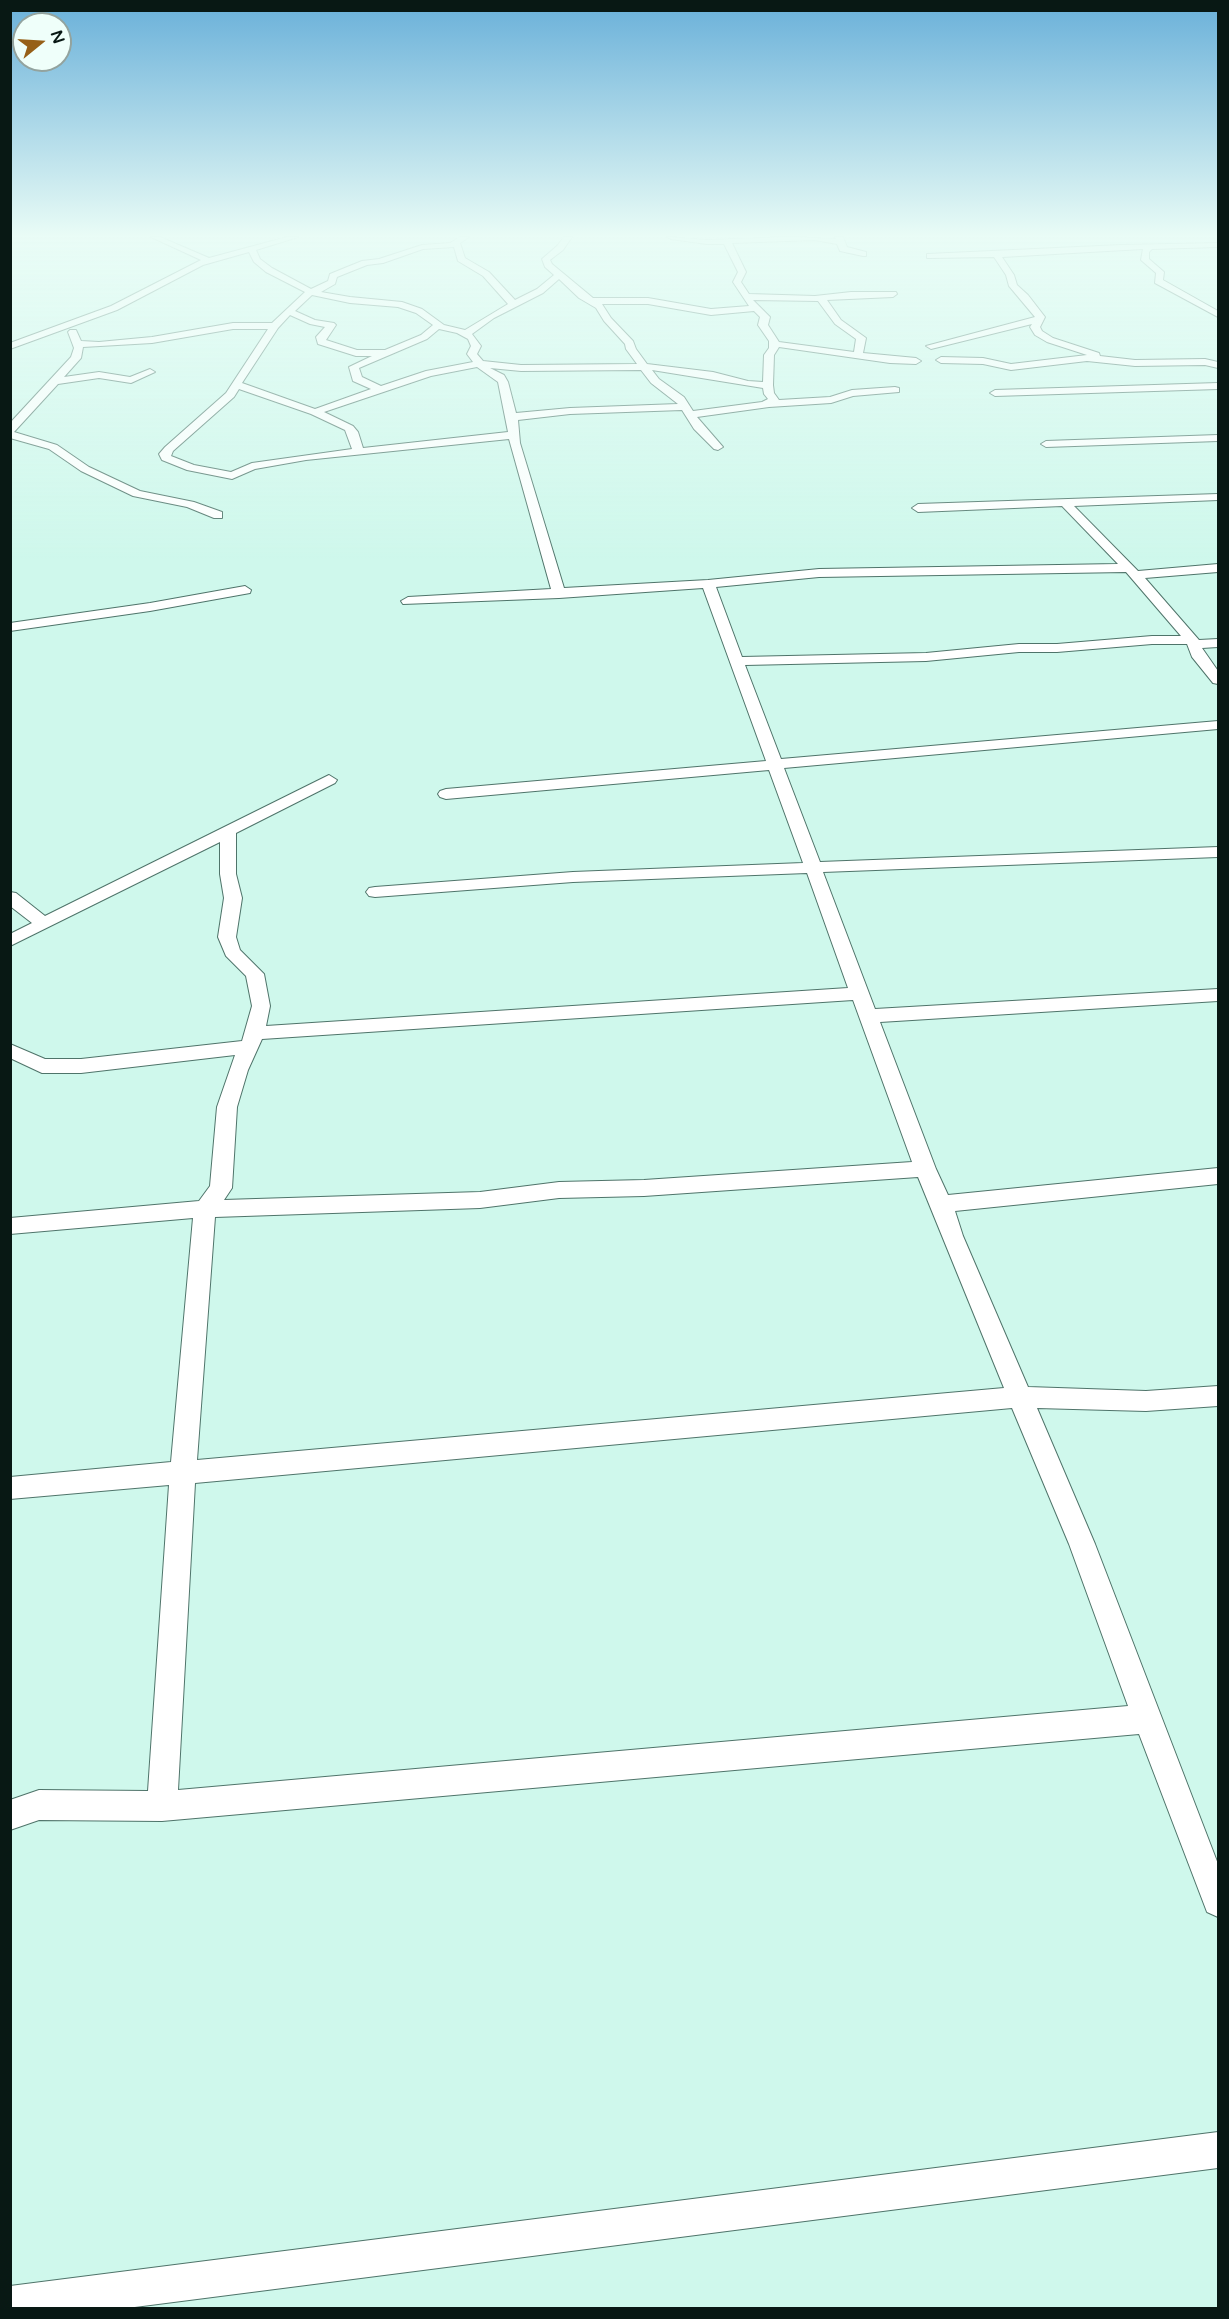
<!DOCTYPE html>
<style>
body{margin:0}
#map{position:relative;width:1229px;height:2319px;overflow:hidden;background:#cff8ec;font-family:"Varela Round",sans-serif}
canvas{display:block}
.frame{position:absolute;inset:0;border:12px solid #081814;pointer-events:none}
.north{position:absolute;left:12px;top:12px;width:60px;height:60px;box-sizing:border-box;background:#effffa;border:2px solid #93a39e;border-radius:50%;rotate:72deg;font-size:16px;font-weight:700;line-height:24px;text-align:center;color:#081814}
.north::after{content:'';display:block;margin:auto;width:21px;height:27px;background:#966018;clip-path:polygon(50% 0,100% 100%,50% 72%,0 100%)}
</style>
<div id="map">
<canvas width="1229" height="2319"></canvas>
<div class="frame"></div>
<div class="north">N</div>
</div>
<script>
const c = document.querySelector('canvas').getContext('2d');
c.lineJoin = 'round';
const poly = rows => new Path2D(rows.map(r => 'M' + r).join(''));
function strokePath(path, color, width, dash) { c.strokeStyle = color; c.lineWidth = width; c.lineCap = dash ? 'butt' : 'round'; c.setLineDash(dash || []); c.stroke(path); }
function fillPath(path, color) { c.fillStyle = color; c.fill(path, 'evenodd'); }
const minor = poly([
 [151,237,160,237,209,258,287,237,298,237,256,250,260,259,272,268,311,289,328,281,330,274,362,261,379,259,422,245,450,243,460,237,469,237,460,243,465,258,489,272,515,300,537,289,554,275,545,267,542,259,557,246,564,237,572,237,563,250,550,260,552,264,593,298,648,298,711,309,749,306,733,282,738,272,724,244,707,244,671,239,667,237,707,240,790,237,836,239,835,237,843,237,847,247,866,252,866,256,863,256,840,251,837,244,815,240,732,243,746,272,741,282,749,294,815,296,851,292,896,292,897,294,893,297,827,300,841,320,866,338,863,353,916,358,921,361,916,364,890,363,779,347,774,355,773,385,774,393,779,400,830,397,852,390,895,387,899,388,899,392,853,396,831,403,769,407,697,417,723,447,718,450,714,449,694,429,682,410,570,414,518,420,520,443,564,588,708,580,819,569,1118,564,1062,506,918,512,912,508,918,504,1218,494,1218,500,1074,506,1138,571,1218,564,1218,572,1145,578,1199,640,1218,639,1218,647,1202,648,1218,671,1218,684,1213,683,1192,657,1187,644,1152,644,1057,652,1019,652,926,661,745,665,781,759,1218,721,1218,729,784,768,820,862,1218,847,1218,857,823,872,875,1009,1218,989,1218,1001,880,1022,936,1169,948,1195,1218,1168,1218,1184,955,1211,963,1236,1028,1387,1146,1391,1218,1386,1218,1406,1146,1411,1037,1408,1095,1544,1218,1864,1218,1917,1207,1912,1139,1734,162,1821,39,1820,10,1830,10,1800,39,1790,148,1791,169,1485,10,1499,10,1477,171,1462,193,1218,10,1234,10,1218,199,1201,210,1186,217,1107,235,1055,81,1073,42,1073,10,1058,10,1044,45,1059,81,1059,242,1041,252,1006,246,976,226,956,218,937,224,898,220,874,220,842,10,946,10,934,32,923,10,906,10,892,16,893,45,916,329,775,337,780,335,783,236,833,236,874,242,898,236,937,240,950,264,974,270,1006,266,1026,848,988,807,873,573,882,375,897,369,896,366,892,369,888,375,887,573,872,803,863,769,770,446,799,440,797,438,794,440,791,446,789,766,761,703,588,559,598,403,604,401,601,408,597,551,589,509,439,306,460,255,469,232,479,187,470,162,460,159,454,165,447,226,393,268,329,233,329,152,343,83,347,81,358,64,377,99,372,130,377,150,369,155,372,131,383,99,378,58,384,14,432,57,445,89,467,140,491,194,502,222,512,222,518,214,518,187,507,133,496,81,471,49,449,10,438,10,423,71,357,74,348,68,332,70,330,76,330,81,341,99,342,152,337,233,323,272,323,305,292,266,272,254,262,249,252,203,265,117,310,10,349,10,343,111,306,201,260,151,237],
 [454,247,458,261,483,276,508,304,465,330,444,325,422,309,402,302,350,297,321,292,335,284,337,277,367,265,383,263,423,249,454,247],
 [559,279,579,298,596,308,604,321,625,344,626,349,637,364,521,365,483,361,477,354,481,346,472,334,494,318,543,293,559,279],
 [312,295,350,303,398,307,416,313,433,325,421,335,385,350,357,350,326,340,336,325,334,323,315,320,295,311,312,295],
 [753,300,818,301,835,324,856,339,854,352,779,342,768,325,770,317,753,300],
 [602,304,648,304,711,315,754,311,760,317,758,325,769,341,769,348,764,355,763,382,748,381,713,372,647,364,636,349,633,341,611,318,602,304],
 [290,315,310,324,325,327,316,337,318,344,356,356,372,356,349,367,353,381,371,389,315,409,242,383,278,328,290,315],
 [439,329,457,333,468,339,471,346,467,354,473,362,426,371,381,386,362,377,359,368,427,339,439,329],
 [477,367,498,382,508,432,363,448,358,432,353,426,324,412,431,376,477,367],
 [490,368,521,371,641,370,651,383,678,404,570,408,516,413,508,382,504,375,490,368],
 [652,370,763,388,764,394,768,399,762,402,693,411,684,397,659,379,652,370],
 [239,389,311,414,345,430,352,449,252,463,231,472,194,465,171,456,173,451,234,397,239,389],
 [1126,572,1181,636,1152,636,1057,644,1019,644,926,653,742,657,716,587,819,577,1126,572],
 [853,1000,912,1162,644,1180,559,1182,480,1192,224,1200,232,1188,237,1107,248,1070,262,1039,853,1000],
 [918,1177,1004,1388,197,1460,215,1217,480,1208,559,1198,644,1196,918,1177],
 [1012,1408,1069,1544,1128,1706,178,1790,195,1483,1012,1408],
 [1218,243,1218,247,1152,249,1149,252,1149,259,1164,272,1163,280,1218,311,1218,317,1155,283,1156,273,1141,260,1143,249,1002,257,1014,275,1017,285,1028,295,1045,317,1040,327,1042,331,1053,338,1099,353,1100,356,1135,360,1205,359,1218,362,1218,368,1205,365,1135,366,1087,361,1011,370,983,364,941,363,936,360,941,357,983,358,1011,364,1087,355,1047,342,1035,335,1030,327,1032,324,931,349,926,346,1035,317,1009,286,1006,275,994,257,930,258,927,258,927,254,1121,245,1218,243],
 [1218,383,1218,389,995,396,990,393,995,390,1218,383],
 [1218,435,1218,441,1046,447,1041,444,1046,441,1218,435],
 [245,586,251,590,250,593,150,611,10,631,10,623,150,603,245,586],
 [1218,2132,1218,2168,127,2308,10,2308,10,2286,1218,2132]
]);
strokePath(minor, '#4f746a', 2);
fillPath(minor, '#fff');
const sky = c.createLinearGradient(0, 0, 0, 561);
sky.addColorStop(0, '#69b0d9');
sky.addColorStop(0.42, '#e9fcf6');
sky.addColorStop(1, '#e9fcf600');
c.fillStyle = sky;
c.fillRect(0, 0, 1229, 561);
</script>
